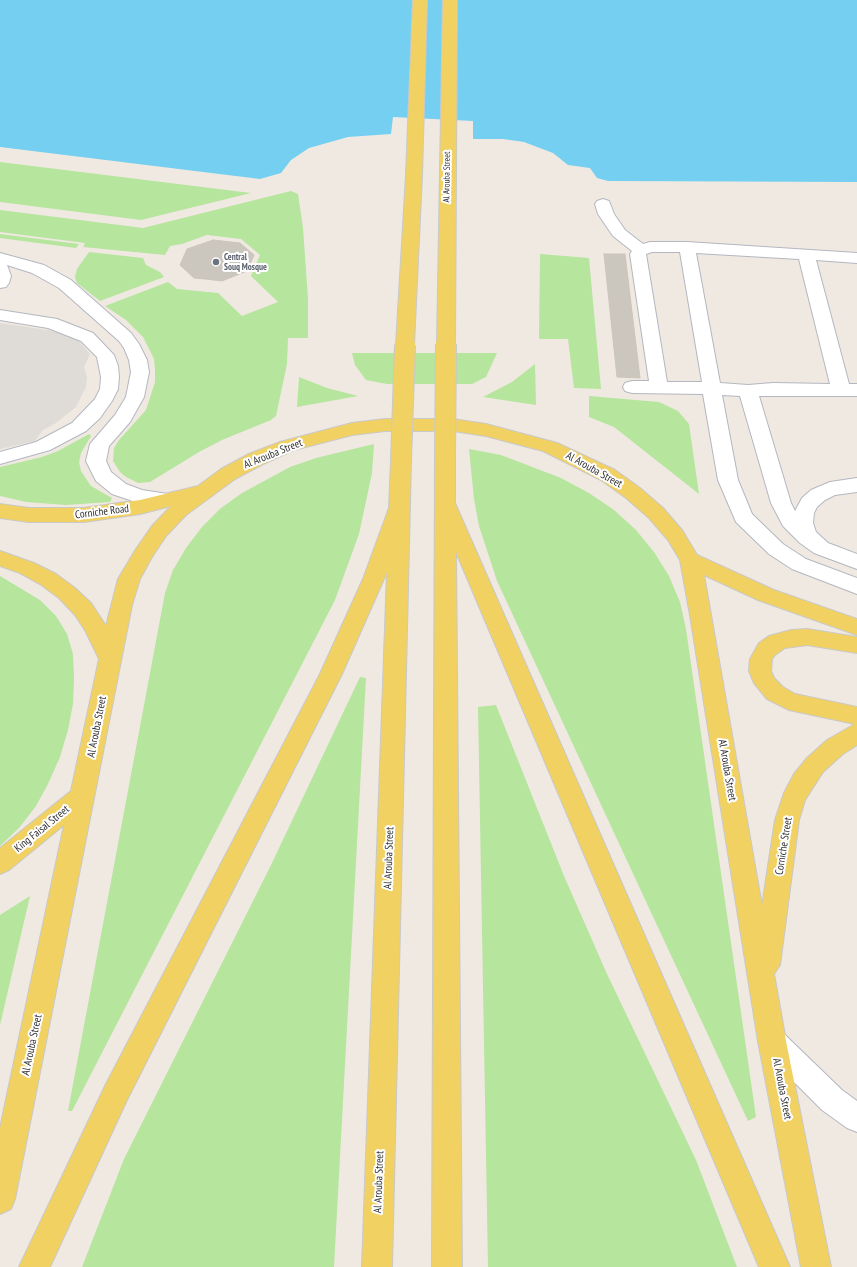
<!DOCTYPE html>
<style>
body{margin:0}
canvas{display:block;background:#efe9e1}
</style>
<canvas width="857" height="1267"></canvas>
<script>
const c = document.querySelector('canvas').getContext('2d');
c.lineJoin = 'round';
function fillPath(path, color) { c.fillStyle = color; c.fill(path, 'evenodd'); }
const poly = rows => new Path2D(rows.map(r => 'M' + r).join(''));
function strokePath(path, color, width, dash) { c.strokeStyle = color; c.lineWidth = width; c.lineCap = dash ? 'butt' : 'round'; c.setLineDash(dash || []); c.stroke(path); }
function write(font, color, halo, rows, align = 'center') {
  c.font = font + ' "PT Sans Narrow",sans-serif'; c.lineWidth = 4; c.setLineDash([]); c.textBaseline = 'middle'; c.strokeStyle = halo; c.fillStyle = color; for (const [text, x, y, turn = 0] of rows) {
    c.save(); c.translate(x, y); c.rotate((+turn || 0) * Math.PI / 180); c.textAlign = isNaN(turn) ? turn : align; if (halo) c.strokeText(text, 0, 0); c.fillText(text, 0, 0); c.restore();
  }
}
const green = poly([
 [0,162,251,193,141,220,0,202],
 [291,191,298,194,303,228,308,299,308,338,288,338,287,364,276,416,271,420,222,440,199,452,150,482,138,483,126,477,120,472,113,461,114,448,119,440,146,410,155,382,155,370,154,359,143,337,126,320,105,306,168,282,177,289,218,293,242,316,278,302,251,276,260,255,241,239,207,235,182,244,170,246,165,255,83,247,85,243,0,232,0,210,143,228],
 [0,234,79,244,76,248,0,238],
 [89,252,143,258,146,265,160,272,164,277,100,301,77,283,75,277,77,269],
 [540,254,589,258,601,389,574,388,568,339,539,339],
 [352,353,497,353,486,377,472,384,387,384,366,380,355,365],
 [535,364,536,405,483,397,512,382],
 [299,377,327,388,358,396,297,407],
 [589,396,659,402,678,411,689,424,699,494,614,427,589,417],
 [89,434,91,436,81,453,79,462,81,471,91,486,112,498,110,502,66,505,26,502,0,496,0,467,42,457,58,451],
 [374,444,372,473,359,534,335,600,72,1111,68,1111,165,593,173,570,186,548,202,527,221,508,242,493,290,467,316,458],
 [469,449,501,455,561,478,589,493,614,510,636,530,654,552,669,576,680,602,686,629,756,1117,748,1121,497,581,479,526,474,499],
 [0,576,40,600,56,616,67,634,73,654,74,678,73,704,68,730,60,757,48,784,36,806,19,828,0,846],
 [360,677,366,678,334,1267,82,1267,124,1159,271,865],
 [496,705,564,876,607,974,696,1160,737,1267,488,1267,478,707],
 [30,896,0,1025,0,915]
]);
const plaza = poly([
 [0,323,61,332,78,340,90,354,84,367,87,377,86,387,76,407,56,423,43,430,35,441,0,449]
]);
const water = poly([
 [0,0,857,0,857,182,608,181,597,178,590,168,568,165,553,153,524,142,503,139,473,139,473,121,393,117,391,134,348,137,309,148,291,160,281,173,260,179,0,147]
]);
const building = poly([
 [213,240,240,243,254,255,247,271,222,281,205,279,194,278,180,265,187,249,213,240],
 [604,254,625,254,640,378,617,377,604,254]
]);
const minor = poly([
 [603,199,609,201,614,214,625,230,643,244,650,242,687,242,857,253,857,263,816,260,849,384,857,384,857,396,759,396,791,503,795,511,802,498,811,490,830,482,857,478,857,492,835,495,825,500,817,507,814,513,813,523,816,532,828,543,857,554,857,569,814,553,800,543,783,526,771,503,740,396,722,395,738,480,752,514,783,544,806,559,857,578,857,594,792,569,769,554,736,522,718,480,703,394,632,393,625,391,623,387,625,383,632,381,649,381,630,254,632,251,613,236,598,214,595,204,597,201,603,199],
 [652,252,680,252,702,382,667,382,646,254,652,252],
 [696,253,799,259,830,384,773,383,748,385,720,383,696,253],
 [0,253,44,265,71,280,131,333,139,344,147,360,149,372,144,397,130,422,109,446,106,461,111,472,126,484,142,490,174,495,177,500,174,505,167,507,133,501,112,494,96,481,86,461,90,444,115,415,126,397,131,372,129,360,124,348,119,341,59,288,32,273,7,265,11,276,9,283,6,287,0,288,0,253],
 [0,310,57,319,93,333,114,355,118,366,119,377,118,389,112,401,100,418,86,431,50,450,0,464,0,452,36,442,72,423,95,399,100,389,101,377,97,357,81,341,48,328,0,320,0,310],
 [772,1028,782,1032,842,1090,857,1101,857,1132,847,1128,822,1110,762,1050,758,1041,762,1032,772,1028]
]);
const major = poly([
 [413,0,427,0,422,175,414,345,411,349,405,350,399,349,396,345,406,175,413,0],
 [443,0,457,0,455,344,452,348,446,349,440,348,437,344,443,0],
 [385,419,453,419,486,424,557,443,615,470,640,488,663,508,682,530,697,555,774,590,857,619,857,635,758,600,704,575,762,906,775,820,784,793,794,774,807,758,827,740,855,724,789,710,767,699,754,683,749,671,750,659,759,643,769,636,791,630,807,629,857,637,857,653,807,645,785,648,775,655,772,659,771,671,774,678,783,687,795,694,857,707,857,745,843,754,823,772,805,800,799,820,780,965,774,974,786,1041,831,1267,801,1267,758,1041,690,615,680,560,668,540,649,518,626,498,601,480,543,451,486,436,453,431,385,431,352,435,294,450,263,464,235,479,186,515,166,536,152,557,140,579,132,605,15,1199,11,1209,0,1214,0,1128,64,825,9,870,0,874,0,848,71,791,99,659,85,630,75,615,59,598,40,584,20,573,0,566,0,551,34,563,56,574,75,588,91,603,106,626,118,579,136,549,152,526,171,506,140,514,84,522,29,522,0,518,0,504,29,508,84,508,140,500,198,486,221,469,249,454,280,442,352,423,385,419],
 [445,451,452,453,455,457,455,503,790,1267,759,1267,456,552,462,1267,432,1267,435,457,438,453,445,451],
 [401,454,408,455,411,460,392,1267,362,1267,387,572,342,674,126,1102,50,1267,19,1267,106,1084,320,674,363,579,389,508,391,460,394,455,401,454]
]);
const majorBridge = poly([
 [445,457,446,344],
 [401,460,405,345]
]);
const markers = [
 [216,262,4,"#6b7280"]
];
const farStreetnames = [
 ["Al Arouba Street",447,177,-89]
];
const farWorshipnames = [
 ["Central",224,257],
 ["Souq Mosque",224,267]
];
const streetNames = [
 ["Al Arouba Street",273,454,-22],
 ["Al Arouba Street",594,470,29],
 ["Corniche Road",102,512,-7],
 ["Al Arouba Street",97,727,-79],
 ["Al Arouba Street",727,770,80],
 ["King Faisal Street",42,829,-39],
 ["Corniche Street",784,846,-81],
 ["Al Arouba Street",389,858,-88],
 ["Al Arouba Street",32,1045,-78],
 ["Al Arouba Street",782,1089,79],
 ["Al Arouba Street",379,1182,-88]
];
fillPath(green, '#b6e59e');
fillPath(plaza, '#dfdcd8');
fillPath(water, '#75cff0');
fillPath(building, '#cbc7bf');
strokePath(building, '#cbc5ba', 1);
strokePath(minor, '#b4b7c1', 2);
strokePath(major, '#c9c9c9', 2);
fillPath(minor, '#fff');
fillPath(major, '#f2d163');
strokePath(majorBridge, '#c9c9c9', 22, []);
strokePath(majorBridge, '#f2d163', 20);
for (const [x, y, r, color] of markers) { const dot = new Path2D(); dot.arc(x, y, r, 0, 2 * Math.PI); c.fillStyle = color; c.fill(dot); strokePath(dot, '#fff', 1.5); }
write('9px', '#2e2e2e', '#fff', farStreetnames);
write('bold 9px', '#5b616d', '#fff', farWorshipnames, 'left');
write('11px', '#2e2e2e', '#fff', streetNames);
</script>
